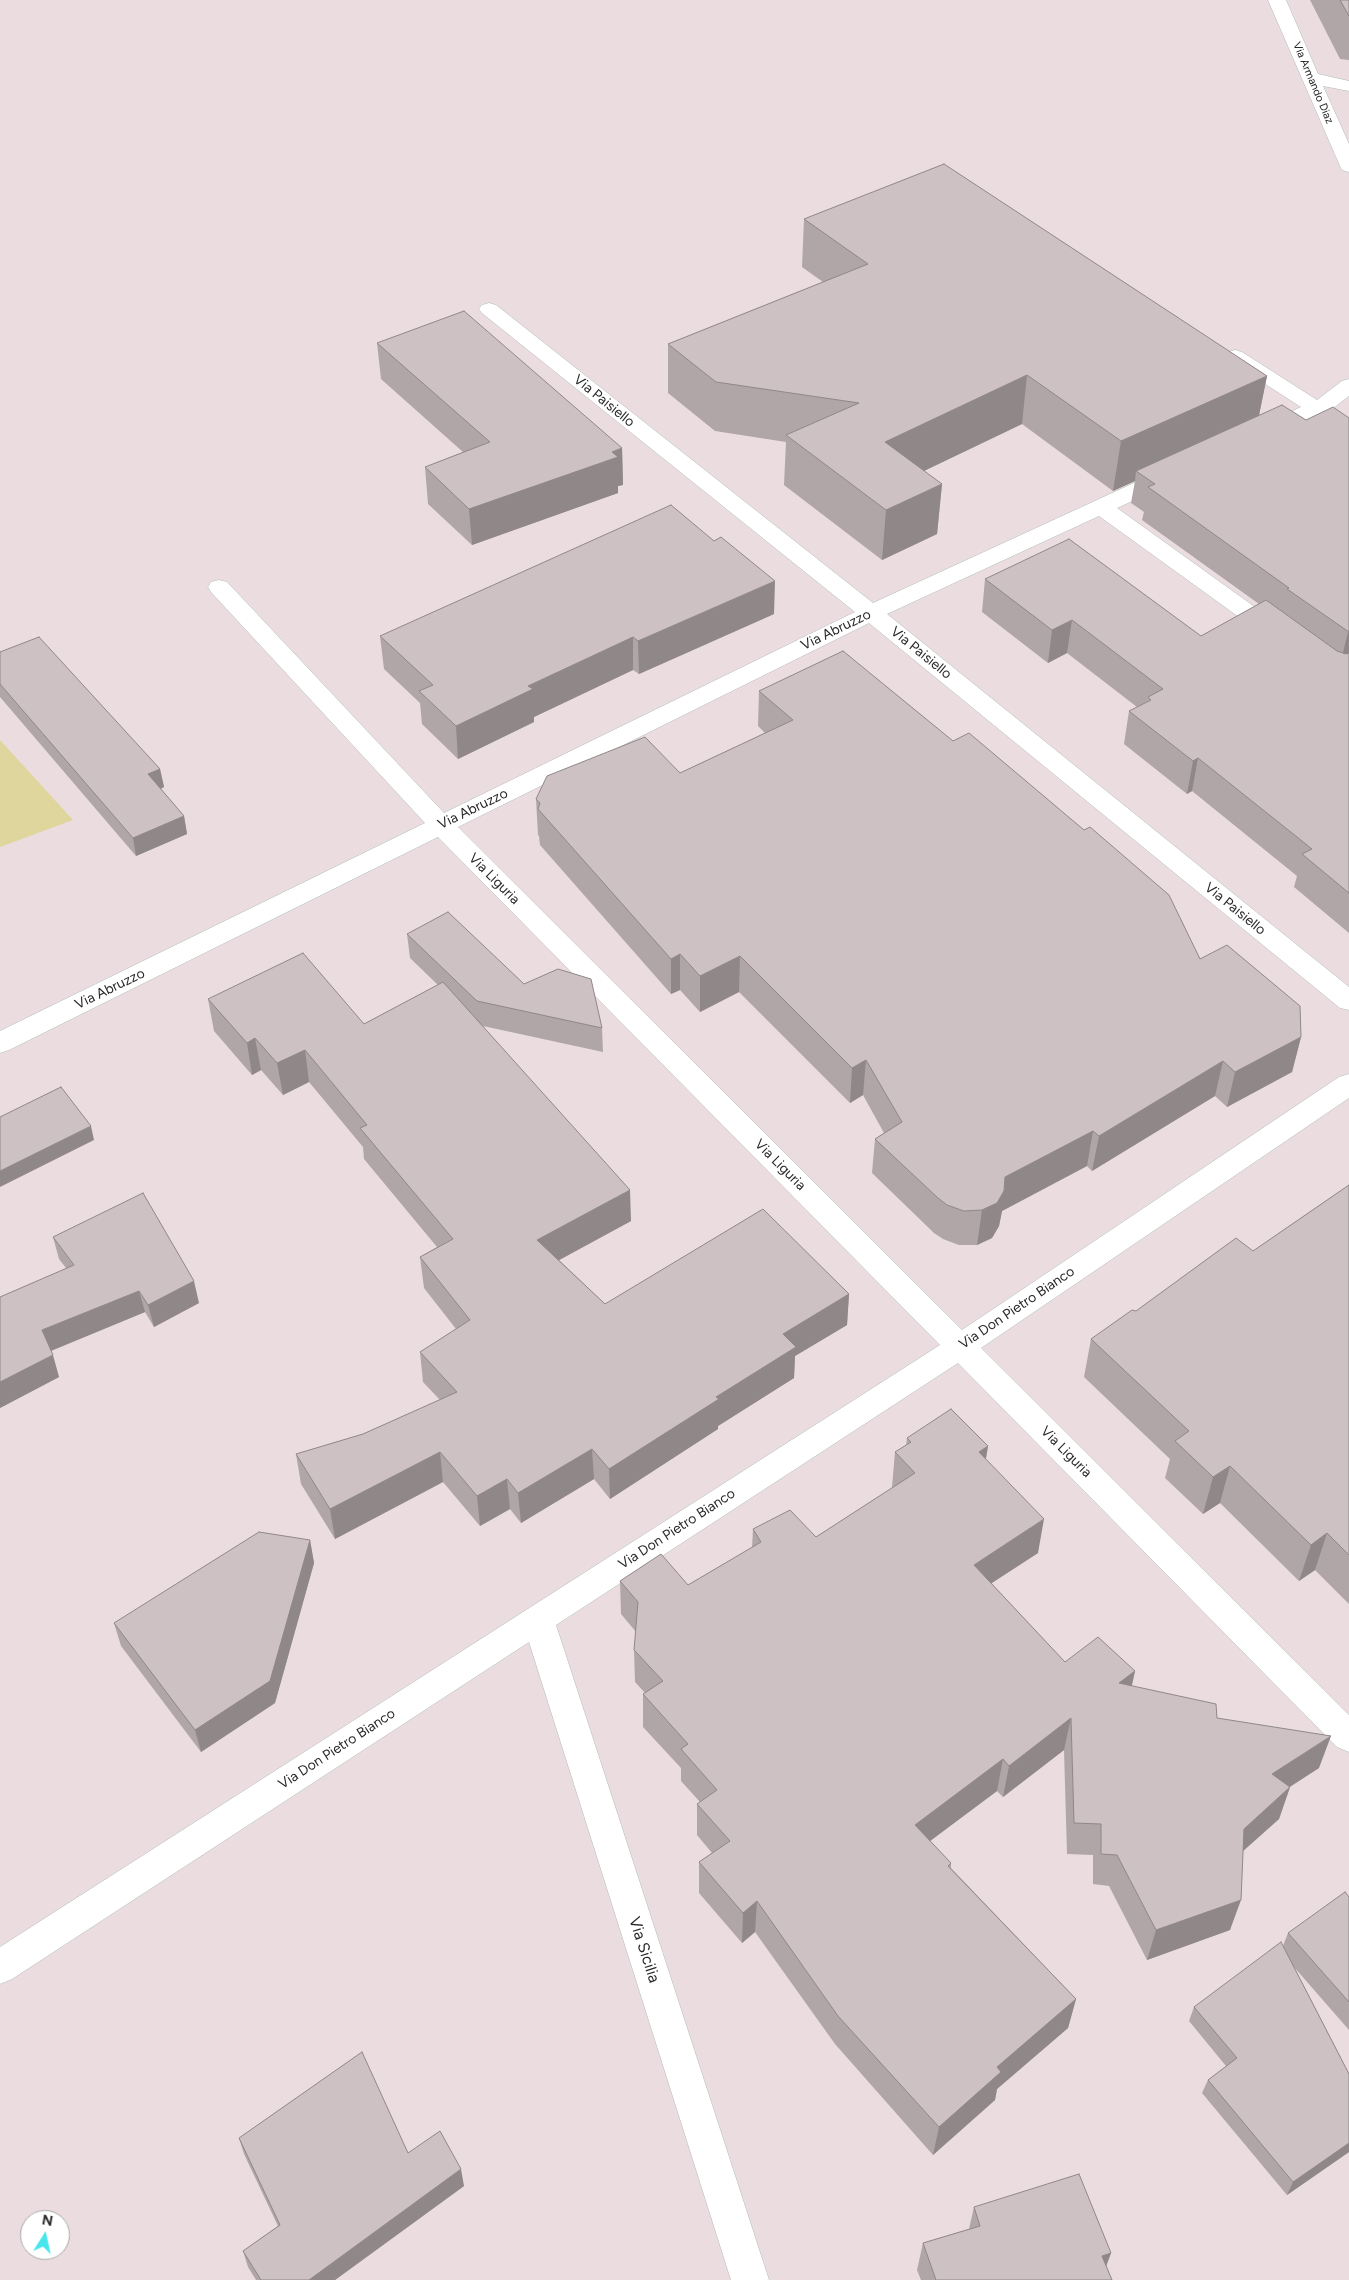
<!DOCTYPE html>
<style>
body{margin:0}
#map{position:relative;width:1349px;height:2280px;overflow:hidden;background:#ebdcdf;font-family:Figtree,sans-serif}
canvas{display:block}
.north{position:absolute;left:20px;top:2210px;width:50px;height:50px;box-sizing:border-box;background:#fff;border:1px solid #a9a9a9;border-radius:50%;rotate:10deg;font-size:14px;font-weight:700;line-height:20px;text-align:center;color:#292929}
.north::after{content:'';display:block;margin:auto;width:18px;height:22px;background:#47e6ed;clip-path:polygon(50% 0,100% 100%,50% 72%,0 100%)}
</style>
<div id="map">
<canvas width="1349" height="2280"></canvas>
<div class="north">N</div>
</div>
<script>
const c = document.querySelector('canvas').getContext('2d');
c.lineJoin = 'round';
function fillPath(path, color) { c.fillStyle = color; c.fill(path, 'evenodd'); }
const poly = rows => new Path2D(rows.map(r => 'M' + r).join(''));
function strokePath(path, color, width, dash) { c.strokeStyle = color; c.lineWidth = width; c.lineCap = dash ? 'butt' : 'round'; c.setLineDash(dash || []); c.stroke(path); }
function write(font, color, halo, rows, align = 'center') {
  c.font = font + ' Figtree,sans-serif'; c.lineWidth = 4; c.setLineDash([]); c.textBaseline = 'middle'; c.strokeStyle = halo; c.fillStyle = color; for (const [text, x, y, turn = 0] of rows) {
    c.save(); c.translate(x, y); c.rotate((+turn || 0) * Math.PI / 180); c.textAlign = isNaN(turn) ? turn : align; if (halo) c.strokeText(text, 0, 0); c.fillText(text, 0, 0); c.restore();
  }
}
const green = poly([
 [0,740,73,820,0,847]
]);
const minor = poly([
 [1268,0,1286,0,1318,74,1349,81,1349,91,1323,86,1349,144,1349,172,1342,170,1340,166,1268,0],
 [489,303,496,305,873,603,1160,471,1168,470,1176,471,1179,476,1176,481,1117,508,1284,628,1287,633,1284,638,1276,640,1268,638,1099,516,887,614,1349,987,1349,1010,1340,1008,869,623,458,827,962,1330,1339,1077,1349,1074,1349,1098,981,1348,1349,1715,1349,1752,1337,1747,958,1363,556,1625,769,2280,731,2280,529,1642,12,1979,0,1984,0,1947,940,1345,438,837,9,1050,0,1053,0,1031,425,823,211,592,208,587,211,582,219,580,227,582,444,813,855,612,482,313,479,309,482,305,489,303],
 [1235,350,1242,352,1317,400,1342,381,1349,379,1349,396,1332,409,1349,420,1349,435,1342,433,1315,416,1273,435,1266,437,1259,435,1255,431,1259,427,1301,407,1228,360,1225,356,1228,352,1235,350]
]);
const wall = poly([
 [1310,0,1349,0,1349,60,1340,59],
 [804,219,1267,376,1259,415,1306,420,1349,418,1349,933,1294,887,1297,876,1192,791,1187,794,1124,744,1129,711,1137,707,1067,653,1048,663,982,612,985,579,1201,636,1259,604,1142,520,1144,512,1131,503,1135,481,1113,491,1022,424,924,471,942,484,937,534,882,560,784,485,786,442,715,431,668,393,668,344,823,282,802,267],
 [377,343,622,448,623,485,618,486,618,493,472,545,428,504,425,467,463,452,381,379],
 [774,614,639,674,633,670,534,717,534,722,458,759,422,724,420,703,384,669,380,636],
 [0,652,160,769,164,787,161,789,184,816,187,834,136,856,0,697],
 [759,691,1200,959,1301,1037,1292,1072,1227,1107,1215,1096,1092,1171,1087,1166,1002,1211,999,1226,992,1238,977,1245,959,1245,943,1239,934,1233,872,1173,875,1139,884,1133,863,1095,850,1103,739,992,700,1012,680,990,671,994,540,845,539,836,538,835,536,799,680,773,765,733,758,726],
 [407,934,524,984,602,1028,603,1052,483,1026,631,1221,559,1260,605,1304,849,1294,847,1325,795,1356,794,1378,718,1426,718,1429,610,1499,594,1479,521,1523,510,1509,480,1526,443,1482,335,1539,301,1484,296,1454,363,1434,440,1400,423,1382,420,1352,456,1329,424,1288,420,1257,437,1247,364,1159,363,1147,309,1082,283,1095,261,1070,252,1075,214,1031,208,999,364,1024,438,985,410,958],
 [1349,1185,1349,1604,1315,1570,1299,1581,1220,1503,1203,1514,1165,1478,1170,1459,1084,1377,1091,1339,1136,1311,1253,1251],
 [53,1237,199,1303,154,1327,145,1312,51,1351,59,1377,0,1408,66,1268,59,1259],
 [907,1438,988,1446,986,1459,1038,1553,991,1583,1065,1662,1135,1671,1132,1686,1217,1718,1319,1768,1290,1787,1279,1819,1243,1851,1230,1930,1147,1960,1109,1886,1093,1884,1093,1855,1067,1854,1064,1750,1003,1797,997,1791,930,1841,951,1863,951,1868,1076,1999,1068,2028,997,2089,995,2100,933,2155,835,2044,755,1932,742,1943,699,1893,699,1862,712,1853,697,1835,697,1804,700,1802,681,1781,681,1768,643,1727,643,1694,645,1693,635,1682,634,1650,636,1632,621,1614,620,1581,688,1585,752,1548,753,1529,816,1537,893,1488,892,1487,895,1452,906,1446],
 [310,1540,314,1563,275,1703,201,1752,121,1646,114,1623],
 [1349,1897,1349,2030,1294,1967,1349,2074,1349,2152,1287,2195,1202,2093,1208,2080,1226,2066,1189,2021,1194,2007,1283,1946,1288,1933],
 [239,2138,408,2153,464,2186,335,2280,256,2280,248,2267,243,2251,278,2226,244,2154],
 [974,2207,1111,2253,1106,2266,1112,2280,921,2280,917,2270,923,2243,969,2229]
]);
const shadedWall = poly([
 [1027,375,1022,424,882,491,885,442],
 [1267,376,1257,425,1136,471,1135,481,1113,491,1121,441],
 [622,448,623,485,618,486,618,493,472,545,469,509,612,452],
 [942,484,937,534,882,560,886,510],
 [775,581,774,614,639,674,638,641],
 [1072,620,1067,653,1048,663,1052,630],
 [1348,632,1349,632,1349,664,1340,665],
 [633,637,633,670,534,717,534,722,458,759,456,726,528,686],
 [1198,758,1192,791,1187,794,1193,761],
 [160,769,164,787,152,792,148,774],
 [184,816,187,834,136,856,133,838],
 [680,954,680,990,671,994,671,959],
 [740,956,739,992,700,1012,700,976],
 [1301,1037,1292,1072,1227,1107,1235,1072],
 [255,1038,261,1070,252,1075,247,1043],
 [305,1050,309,1082,283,1095,277,1063],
 [866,1060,863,1095,850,1103,852,1068],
 [1223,1061,1215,1096,1092,1171,1099,1136],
 [91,1126,94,1140,0,1187,0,1171],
 [1093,1131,1087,1166,1002,1211,999,1226,992,1238,977,1245,982,1210,1005,1177],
 [630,1190,631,1221,539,1271,537,1240],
 [194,1281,199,1303,154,1327,148,1305],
 [139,1291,145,1312,48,1352,42,1330],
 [849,1294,847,1325,795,1356,794,1378,718,1426,718,1429,610,1499,609,1469,716,1397,783,1334],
 [53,1355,59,1377,0,1408,0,1382],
 [988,1446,982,1480,979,1452],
 [592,1449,594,1479,521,1523,518,1493],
 [440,1452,443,1482,335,1539,330,1509],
 [1230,1466,1220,1503,1203,1514,1213,1477],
 [507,1479,510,1509,480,1526,477,1496],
 [1044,1519,1038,1553,969,1598,974,1565],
 [1327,1533,1315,1570,1299,1581,1311,1545],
 [310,1540,314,1563,275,1703,201,1752,195,1730],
 [1135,1671,1127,1704,1119,1683],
 [1071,1718,1064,1750,1003,1797,1009,1766],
 [1331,1736,1319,1768,1261,1805,1272,1774],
 [1003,1759,997,1791,910,1856,915,1825],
 [1290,1787,1279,1819,1233,1860,1244,1829],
 [1241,1900,1230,1930,1147,1960,1156,1930],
 [757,1901,755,1932,742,1943,743,1913],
 [1076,1999,1068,2028,997,2089,995,2100,933,2155,939,2127,997,2067],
 [1349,2143,1349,2152,1287,2195,1293,2182],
 [461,2169,464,2186,335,2280,309,2280],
 [1111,2253,1101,2280,1102,2256]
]);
const building = poly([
 [1340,0,1349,0,1349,16,1340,0],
 [944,164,1267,376,1121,441,1027,375,885,442,942,484,886,510,786,435,859,403,716,382,668,344,868,264,804,219,944,164],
 [464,311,622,448,612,452,618,457,469,509,425,467,490,442,377,343,464,311],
 [1282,405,1306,420,1333,407,1349,418,1349,632,1287,589,1289,588,1148,487,1155,484,1136,471,1282,405],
 [671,505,714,541,721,537,775,581,638,641,633,637,528,686,533,689,456,726,419,691,433,685,380,636,671,505],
 [1069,539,1201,636,1266,600,1337,651,1346,654,1349,653,1349,893,1302,854,1312,849,1198,758,1193,761,1129,711,1151,700,1148,697,1163,689,1072,620,1052,630,985,579,1069,539],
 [39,637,160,769,148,774,184,816,133,838,0,684,0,652,39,637],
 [843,651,953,741,969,733,1084,830,1090,827,1169,895,1200,959,1227,945,1300,1006,1301,1037,1235,1072,1223,1061,1099,1136,1093,1131,1005,1177,1004,1191,997,1203,982,1210,964,1211,947,1205,938,1198,875,1139,902,1122,866,1060,852,1068,740,956,700,976,680,954,671,959,538,809,540,803,536,799,547,776,645,737,680,773,793,720,759,691,843,651],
 [448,912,524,984,558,969,591,979,602,1028,477,1001,407,934,448,912],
 [303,953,364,1024,443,982,630,1190,537,1240,605,1304,763,1209,849,1294,783,1334,796,1347,716,1397,719,1399,609,1469,592,1449,518,1493,507,1479,477,1496,440,1452,330,1509,296,1454,363,1434,457,1392,420,1352,470,1320,420,1257,453,1239,360,1128,367,1125,305,1050,277,1063,255,1038,247,1043,208,999,303,953],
 [61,1087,91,1126,0,1171,0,1117,61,1087],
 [1349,1185,1349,1555,1327,1533,1311,1545,1230,1466,1213,1477,1175,1441,1189,1431,1091,1339,1132,1310,1136,1311,1236,1238,1253,1251,1349,1185],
 [143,1193,194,1281,148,1305,139,1291,42,1330,53,1355,0,1382,0,1297,74,1265,53,1237,143,1193],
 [951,1409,988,1446,979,1452,1044,1519,974,1565,1065,1662,1098,1637,1135,1671,1119,1683,1216,1704,1217,1718,1331,1736,1272,1774,1290,1787,1244,1829,1241,1900,1156,1930,1117,1855,1101,1854,1101,1824,1074,1823,1071,1718,1009,1766,1003,1759,915,1825,951,1863,948,1866,1076,1999,997,2067,1001,2072,939,2127,838,2016,757,1901,743,1913,699,1862,730,1841,697,1804,717,1790,681,1749,688,1744,643,1694,663,1681,634,1650,638,1602,620,1581,661,1554,688,1585,761,1542,753,1529,790,1510,816,1537,915,1473,895,1452,911,1442,907,1438,951,1409],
 [259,1532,310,1540,270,1681,195,1730,114,1623,259,1532],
 [1345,1892,1349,1897,1349,2002,1288,1933,1345,1892],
 [1281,1942,1349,2074,1349,2143,1293,2182,1208,2080,1237,2058,1194,2007,1281,1942],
 [362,2052,408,2153,440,2131,461,2169,309,2280,261,2280,243,2251,280,2225,239,2138,362,2052],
 [1079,2174,1111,2253,1102,2256,1112,2280,936,2280,923,2243,980,2226,974,2207,1079,2174]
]);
const farStreetnames = [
 ["Via Armando Diaz",1313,83,67]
];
const streetNames = [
 ["Via Paisiello",604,401,39],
 ["Via Abruzzo",836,630,-26],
 ["Via Paisiello",921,653,39],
 ["Via Abruzzo",473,809,-26],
 ["Via Liguria",494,879,45],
 ["Via Paisiello",1235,909,39],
 ["Via Abruzzo",110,989,-26],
 ["Via Liguria",780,1165,45],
 ["Via Don Pietro Bianco",1017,1308,-34],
 ["Via Liguria",1066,1452,45],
 ["Via Don Pietro Bianco",677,1529,-33],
 ["Via Don Pietro Bianco",337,1749,-33]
];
const nearStreetnames = [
 ["Via Sicilia",644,1950,72]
];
fillPath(green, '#ded69c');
strokePath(minor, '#b0bcbc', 1);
fillPath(minor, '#fff');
fillPath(wall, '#b0a6a8');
fillPath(shadedWall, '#908788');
fillPath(building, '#cdc1c3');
strokePath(building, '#908788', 1);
write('11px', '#292929', '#fff', farStreetnames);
write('14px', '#292929', '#fff', streetNames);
write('16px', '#292929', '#fff', nearStreetnames);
</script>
